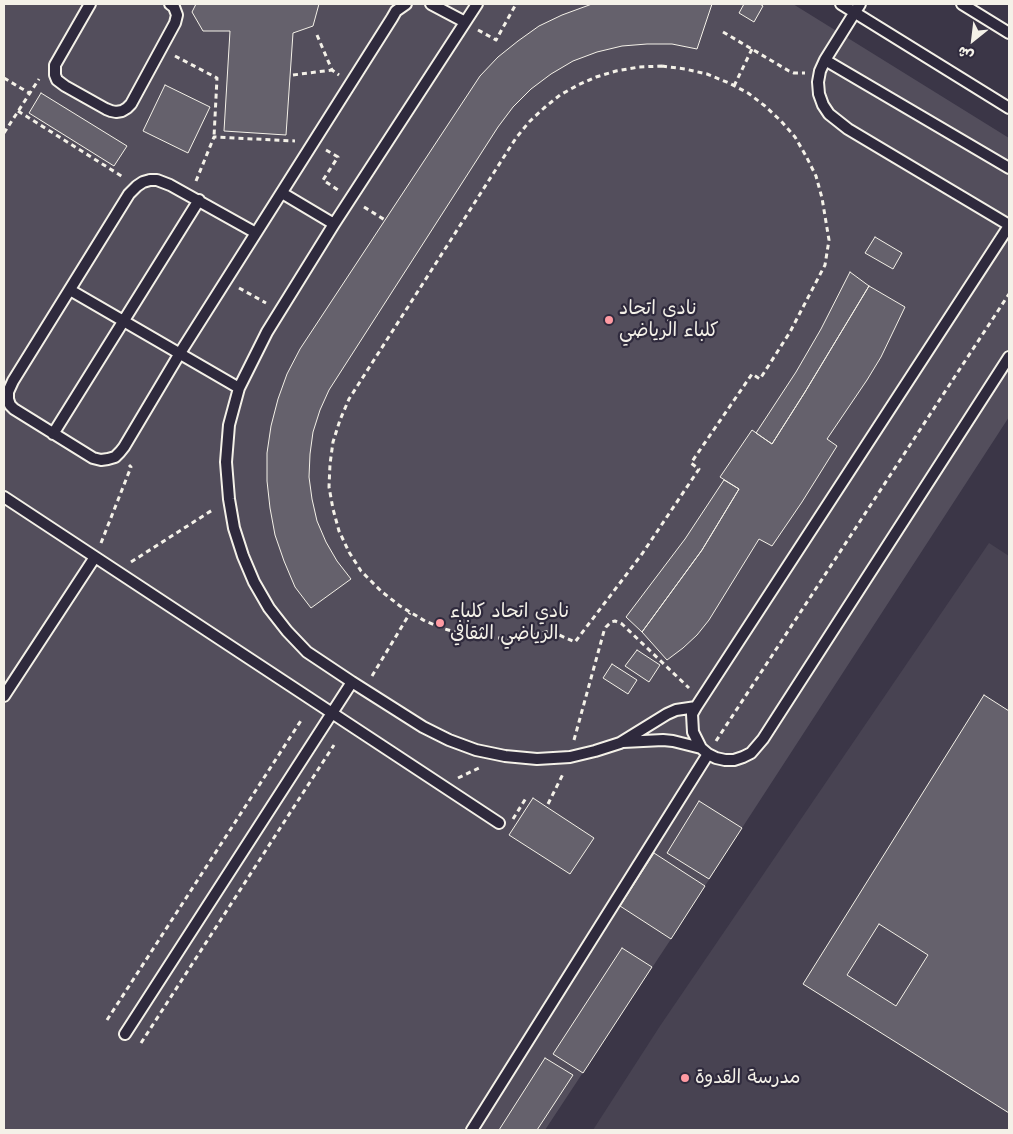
<!DOCTYPE html>
<meta charset="utf-8">
<style>
body{margin:0}
#map{position:relative;width:1013px;height:1134px;overflow:hidden;background:#3b3647;font-family:"Comic Neue","Playpen Sans Arabic",sans-serif}
canvas{display:block}
.frame{position:absolute;inset:0;border:5px solid #f4f1e8;pointer-events:none}
.north{position:absolute;left:948px;top:15px;width:50px;height:50px;-webkit-text-stroke:4px #2f2a3d;paint-order:stroke;rotate:209deg;font-size:14px;font-weight:700;line-height:20px;text-align:center;color:#f4f1e8}
.north::after{content:'';display:block;margin:auto;width:18px;height:22px;background:#f4f1e8;clip-path:polygon(50% 0,100% 100%,50% 72%,0 100%)}
</style>
<div id="map">
<canvas width="1013" height="1134"></canvas>
<div class="frame"></div>
<div class="north">ش</div>
</div>
<script>
const c = document.querySelector('canvas').getContext('2d');
c.lineJoin = 'round';
function fillPath(path, color) { c.fillStyle = color; c.fill(path, 'evenodd'); }
const poly = rows => new Path2D(rows.map(r => 'M' + r).join(''));
function strokePath(path, color, width, dash) { c.strokeStyle = color; c.lineWidth = width; c.lineCap = dash ? 'butt' : 'round'; c.setLineDash(dash || []); c.stroke(path); }
function write(font, color, halo, rows, align = 'center') {
  c.font = font + ' "Comic Neue","Playpen Sans Arabic",sans-serif'; c.lineWidth = 4.5; c.setLineDash([]); c.textBaseline = 'middle'; c.strokeStyle = halo; c.fillStyle = color; for (const [text, x, y, turn = 0] of rows) {
    c.save(); c.translate(x, y); c.rotate((+turn || 0) * Math.PI / 180); c.textAlign = isNaN(turn) ? turn : align; if (halo) c.strokeText(text, 0, 0); c.fillText(text, 0, 0); c.restore();
  }
}
const built = poly([
 [989,543,1009,556,1009,1130,593,1130,660,1026]
]);
const green = poly([
 [4,4,793,4,1009,138,1009,417,742,828,671,939,545,1130,4,1130],
 [879,924,928,955,896,1006,847,975]
]);
const building = poly([
 [196,4,319,4,313,26,293,33,286,135,224,131,230,31,203,31,192,12,196,4],
 [592,4,712,4,697,49,672,44,647,44,622,46,597,52,573,61,551,74,531,89,513,107,498,127,329,390,320,410,313,432,310,454,309,477,312,499,317,521,326,542,337,561,351,579,311,608,295,587,284,561,275,535,270,508,267,481,267,453,271,426,278,399,287,374,300,349,480,76,498,57,518,41,539,26,562,15,592,4],
 [744,4,760,4,763,6,754,22,739,13,744,4],
 [165,85,210,107,188,153,143,131,165,85],
 [41,93,127,146,114,166,29,113,41,93],
 [875,237,902,253,893,269,865,253,875,237],
 [850,272,869,286,805,392,772,444,756,433,796,372,821,329,850,272],
 [869,286,905,307,881,357,867,380,827,439,837,446,802,502,772,546,759,539,709,620,697,635,683,648,667,660,642,632,702,550,739,489,720,477,752,430,772,444,805,392,869,286],
 [724,480,739,489,702,550,642,632,626,617,685,539,724,480],
 [637,650,660,665,649,682,625,666,637,650],
 [612,664,637,680,628,694,603,678,612,664],
 [984,695,1009,711,1009,1113,803,984,984,695],
 [879,924,928,955,896,1006,847,975,879,924],
 [533,798,594,838,570,874,509,835,533,798],
 [699,801,742,828,709,879,667,853,699,801],
 [654,853,705,886,671,939,620,906,654,853],
 [622,948,652,967,583,1073,553,1054,622,948],
 [545,1058,573,1075,537,1130,499,1130,545,1058]
]);
const path = poly([
 [478,30,496,40,516,4],
 [723,32,789,71,794,73,805,73],
 [317,35,332,70,339,75],
 [175,56,217,78,214,137],
 [662,66,685,69,707,74,729,83,748,93,765,106,781,121,795,137,806,156,816,176,822,198,829,240,825,265,790,332,760,379,752,374,691,463,699,469,642,554,575,642,550,631,529,636,508,638,487,638,465,635,445,629,425,621,400,606,381,591,361,571,349,552,339,531,333,509,329,487,330,464,333,442,340,420,349,399,516,138,529,122,544,108,560,95,578,85,596,77,616,71,639,67,662,66],
 [293,75,332,70],
 [4,78,29,93],
 [734,86,752,49],
 [18,111,123,177],
 [4,133,39,79],
 [326,150,338,157,323,180,338,190],
 [196,181,214,137,295,141],
 [364,207,385,220],
 [239,288,266,303],
 [101,543,131,467,129,465],
 [131,562,214,509],
 [372,676,410,613],
 [574,740,604,631,606,627,611,622,615,621,622,624,689,688],
 [716,741,1009,294],
 [458,778,481,767],
 [548,804,563,774],
 [513,819,526,798],
 [107,1020,302,719],
 [141,1043,334,745]
]);
const service = poly([
 [90,4,55,65,55,75,57,80,65,86,106,109,111,111,116,112,122,111,127,108,131,104,175,23,177,15,174,7,170,4],
 [431,4,465,22],
 [477,4,334,224,267,332,239,388,229,425,226,462,229,499,234,528,243,556,254,582,269,608,287,631,307,652,352,682,423,727,449,740,476,750,505,756,537,759,570,757,595,751,620,743,667,714,676,710,696,707],
 [841,4,1009,108],
 [860,4,825,60,820,71,818,82,819,94,823,105,829,114,848,129,1009,225],
 [962,4,1009,33],
 [825,60,1009,168],
 [150,180,157,180,170,185,256,233,180,353,124,447,120,452,115,457,108,459,101,460,93,458,14,409,10,405,8,399,8,392,13,381,129,194,137,186,143,182,150,180],
 [282,193,334,224],
 [1009,226,696,707,692,714,693,732,701,748,708,754,716,758,725,760,734,760,743,757,751,753,763,739,1009,357],
 [256,233,392,18,396,11,406,4],
 [70,290,239,388],
 [53,434,199,200],
 [4,497,499,823],
 [4,696,95,557],
 [623,742,663,740,673,741,701,748],
 [125,1034,352,682],
 [472,1130,708,754]
]);
const markers = [
 [609,320,5,"#ff9aa2"],
 [440,623,5,"#ff9aa2"],
 [685,1078,5,"#ff9aa2"]
];
const poiNames = [
 ["نادي اتحاد",619,309],
 ["كلباء الرياضي",619,331],
 ["نادي اتحاد كلباء",450,612],
 ["الرياضي الثقافي",450,634],
 ["مدرسة القدوة",695,1078]
];
fillPath(built, '#484352');
fillPath(green, '#534e5c');
fillPath(building, '#65616c');
strokePath(building, '#f4f1e8', 1);
strokePath(service, '#f4f1e8', 14);
strokePath(path, '#f4f1e8', 3, [5, 4]);
strokePath(service, '#2f2a3d', 10);
for (const [x, y, r, color] of markers) { const dot = new Path2D(); dot.arc(x, y, r, 0, 2 * Math.PI); c.fillStyle = color; c.fill(dot); strokePath(dot, '#2f2a3d', 2); }
write('19px', '#f4f1e8', '#2f2a3d', poiNames, 'left');
</script>
